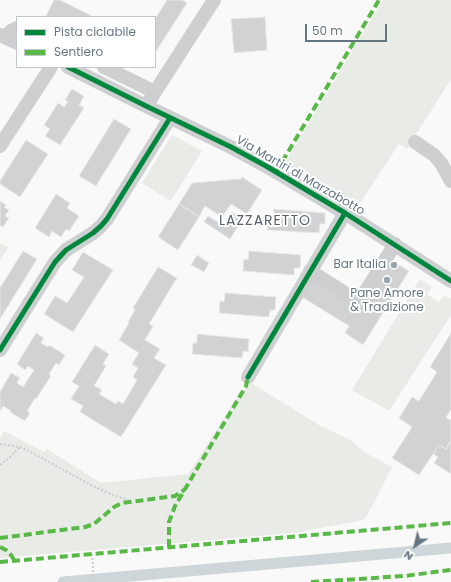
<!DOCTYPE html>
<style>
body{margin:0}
#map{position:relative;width:451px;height:582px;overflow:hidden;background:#f9f9f9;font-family:Poppins,sans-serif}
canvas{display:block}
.legend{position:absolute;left:16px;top:16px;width:140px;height:52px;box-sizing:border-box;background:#fff;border:1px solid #c1c8cd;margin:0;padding:5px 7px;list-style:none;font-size:12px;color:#657683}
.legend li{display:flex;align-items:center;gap:8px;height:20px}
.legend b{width:20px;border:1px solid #c1c8cd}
.north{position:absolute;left:395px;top:526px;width:40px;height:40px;-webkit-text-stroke:3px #fff;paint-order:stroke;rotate:215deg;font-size:11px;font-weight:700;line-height:16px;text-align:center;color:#657683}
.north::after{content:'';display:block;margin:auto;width:14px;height:18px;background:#657683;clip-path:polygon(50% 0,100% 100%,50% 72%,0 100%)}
.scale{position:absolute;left:305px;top:24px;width:82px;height:18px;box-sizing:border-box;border:2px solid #657683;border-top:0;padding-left:5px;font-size:12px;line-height:14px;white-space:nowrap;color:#657683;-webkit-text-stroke:3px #fff;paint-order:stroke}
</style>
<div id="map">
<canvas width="451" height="582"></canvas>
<ul class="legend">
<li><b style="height:5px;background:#00873e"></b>Pista ciclabile</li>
<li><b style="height:5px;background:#58b947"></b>Sentiero</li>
</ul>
<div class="north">N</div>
<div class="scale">50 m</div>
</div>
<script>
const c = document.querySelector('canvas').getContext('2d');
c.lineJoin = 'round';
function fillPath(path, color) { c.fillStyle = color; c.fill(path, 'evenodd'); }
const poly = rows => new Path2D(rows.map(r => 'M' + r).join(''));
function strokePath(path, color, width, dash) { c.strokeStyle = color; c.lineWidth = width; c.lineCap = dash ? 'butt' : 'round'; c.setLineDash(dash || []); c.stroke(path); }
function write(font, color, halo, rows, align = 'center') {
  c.font = font + ' Poppins,sans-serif'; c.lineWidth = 4; c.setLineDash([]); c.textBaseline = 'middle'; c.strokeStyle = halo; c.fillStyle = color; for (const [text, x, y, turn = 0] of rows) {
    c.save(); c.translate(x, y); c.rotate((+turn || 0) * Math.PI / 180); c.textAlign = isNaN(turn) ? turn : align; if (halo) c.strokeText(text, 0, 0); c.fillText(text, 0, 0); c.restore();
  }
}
const green = poly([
 [383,0,451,0,451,79,407,149,399,144,356,209,284,164],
 [172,135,202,151,171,201,142,183],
 [0,243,8,247,0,261],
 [420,279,432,287,427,294,434,299,439,302,444,295,451,299,451,315,389,411,352,390],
 [251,383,319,425,352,441,364,452,392,467,374,503,364,520,293,533,0,558,0,438,4,431,44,452,47,449,101,483,188,474,241,391]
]);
const canal = poly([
 [63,582,451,548]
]);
const building = poly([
 [54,0,60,0,94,17,49,17,46,16,54,0],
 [167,0,182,0,187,3,155,53,155,19,167,0],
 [265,17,267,50,234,53,231,19,265,17],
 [72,89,84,96,79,105,84,108,60,145,45,136,50,129,44,125,58,103,64,107,68,102,65,100,72,89],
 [114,119,131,129,96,186,79,176,114,119],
 [26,140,48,154,20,197,0,184,0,181,26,140],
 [242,177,262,190,247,214,231,204,222,217,205,206,199,217,179,204,192,183,241,179,242,177],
 [56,194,70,203,67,208,79,216,69,231,66,229,61,237,52,231,49,237,35,228,56,194],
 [0,201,6,205,4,207,9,210,5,216,9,218,3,227,0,225,0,201],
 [179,204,199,217,178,250,158,237,179,204],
 [274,209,325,213,325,224,320,224,319,233,267,230,268,218,273,218,274,209],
 [232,212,243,219,230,239,204,222,208,216,224,226,232,212],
 [23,251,37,259,0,319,0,288,23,251],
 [249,251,301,255,300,268,294,268,294,275,243,271,244,259,248,260,249,251],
 [83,252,113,270,73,332,44,314,55,296,67,303,84,277,72,270,83,252],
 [197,255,209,263,204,272,191,265,197,255],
 [391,260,409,271,363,345,345,333,349,326,302,297,312,279,361,308,391,260],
 [158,267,177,278,149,324,153,326,145,340,160,349,154,358,166,365,121,437,80,412,83,406,71,399,79,386,72,382,95,345,109,354,103,364,106,366,94,386,102,390,99,394,116,404,118,401,123,404,137,380,133,377,138,368,132,364,139,353,119,340,129,323,128,322,135,310,133,308,158,267],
 [225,293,276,297,275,310,270,310,269,317,219,313,220,301,224,302,225,293],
 [36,333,44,338,41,343,48,347,49,345,65,355,59,365,56,363,49,374,51,376,36,399,35,398,27,411,30,413,25,421,10,412,11,411,3,406,0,411,0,392,11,373,20,378,17,383,23,387,34,370,28,366,25,370,17,364,36,333],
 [451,333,451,409,446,418,451,420,451,440,446,449,439,445,419,475,392,458,412,427,399,418,412,397,419,401,437,372,430,367,451,333],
 [197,334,249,339,248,352,243,351,242,358,192,354,193,343,197,343,197,334],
 [451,440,451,474,434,463,438,457,433,454,439,445,446,449,451,440]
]);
const path = poly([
 [0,444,20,447,29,451,89,484,106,492,130,501],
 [0,465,10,457,20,447],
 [92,554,94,582]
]);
const minor = poly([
 [0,35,17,43],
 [5,37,11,31,17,28],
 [68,67,146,106,231,147,266,166,345,213,451,281],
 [104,67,155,92],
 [146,106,214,0],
 [415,142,434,155,441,163,451,181],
 [0,146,51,67],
 [310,271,359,302,395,244],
 [0,350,55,262,66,250,93,233,101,226,107,219,170,118],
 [248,377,345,213]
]);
const quiet = poly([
 [276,172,379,0],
 [0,538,85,527,94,524,114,507,122,503,175,496,184,490],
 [0,547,6,550,11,555,14,560],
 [169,547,169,522,175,506,246,386,248,377],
 [0,562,451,523],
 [311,582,404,576,451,570]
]);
const cycleway = poly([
 [68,67,146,106,231,147,266,166,345,213,451,281],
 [0,350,55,262,66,250,93,233,101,226,107,219,170,118],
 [248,377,345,213]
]);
const markers = [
 [394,265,4,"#99a4ac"],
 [387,280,4,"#99a4ac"]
];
const streetNames = [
 ["Via Martiri di Marzabotto",300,176,30]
];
const poiNames = [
 ["Bar Italia",386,265],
 ["Pane Amore",387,294,"center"],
 ["& Tradizione",387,308,"center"]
];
const quarterNames = [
 ["LAZZARETTO",265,221]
];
fillPath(green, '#e8ebe6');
strokePath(canal, '#ced6d9', 11);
fillPath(building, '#d0d2d3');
strokePath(building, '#e8e8e8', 1);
strokePath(path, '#cbcccd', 2, [2, 2]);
strokePath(minor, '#cecfd0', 14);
strokePath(quiet, '#58b947', 4, [8, 4]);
strokePath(cycleway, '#00873e', 5);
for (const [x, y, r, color] of markers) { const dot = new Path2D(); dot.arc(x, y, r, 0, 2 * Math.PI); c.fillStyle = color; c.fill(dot); strokePath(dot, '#fff', 1.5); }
write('12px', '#657683', '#fff', streetNames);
write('12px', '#657683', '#fff', poiNames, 'right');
c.letterSpacing = '1px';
write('14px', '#57646e', '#fff', quarterNames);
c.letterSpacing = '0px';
</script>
